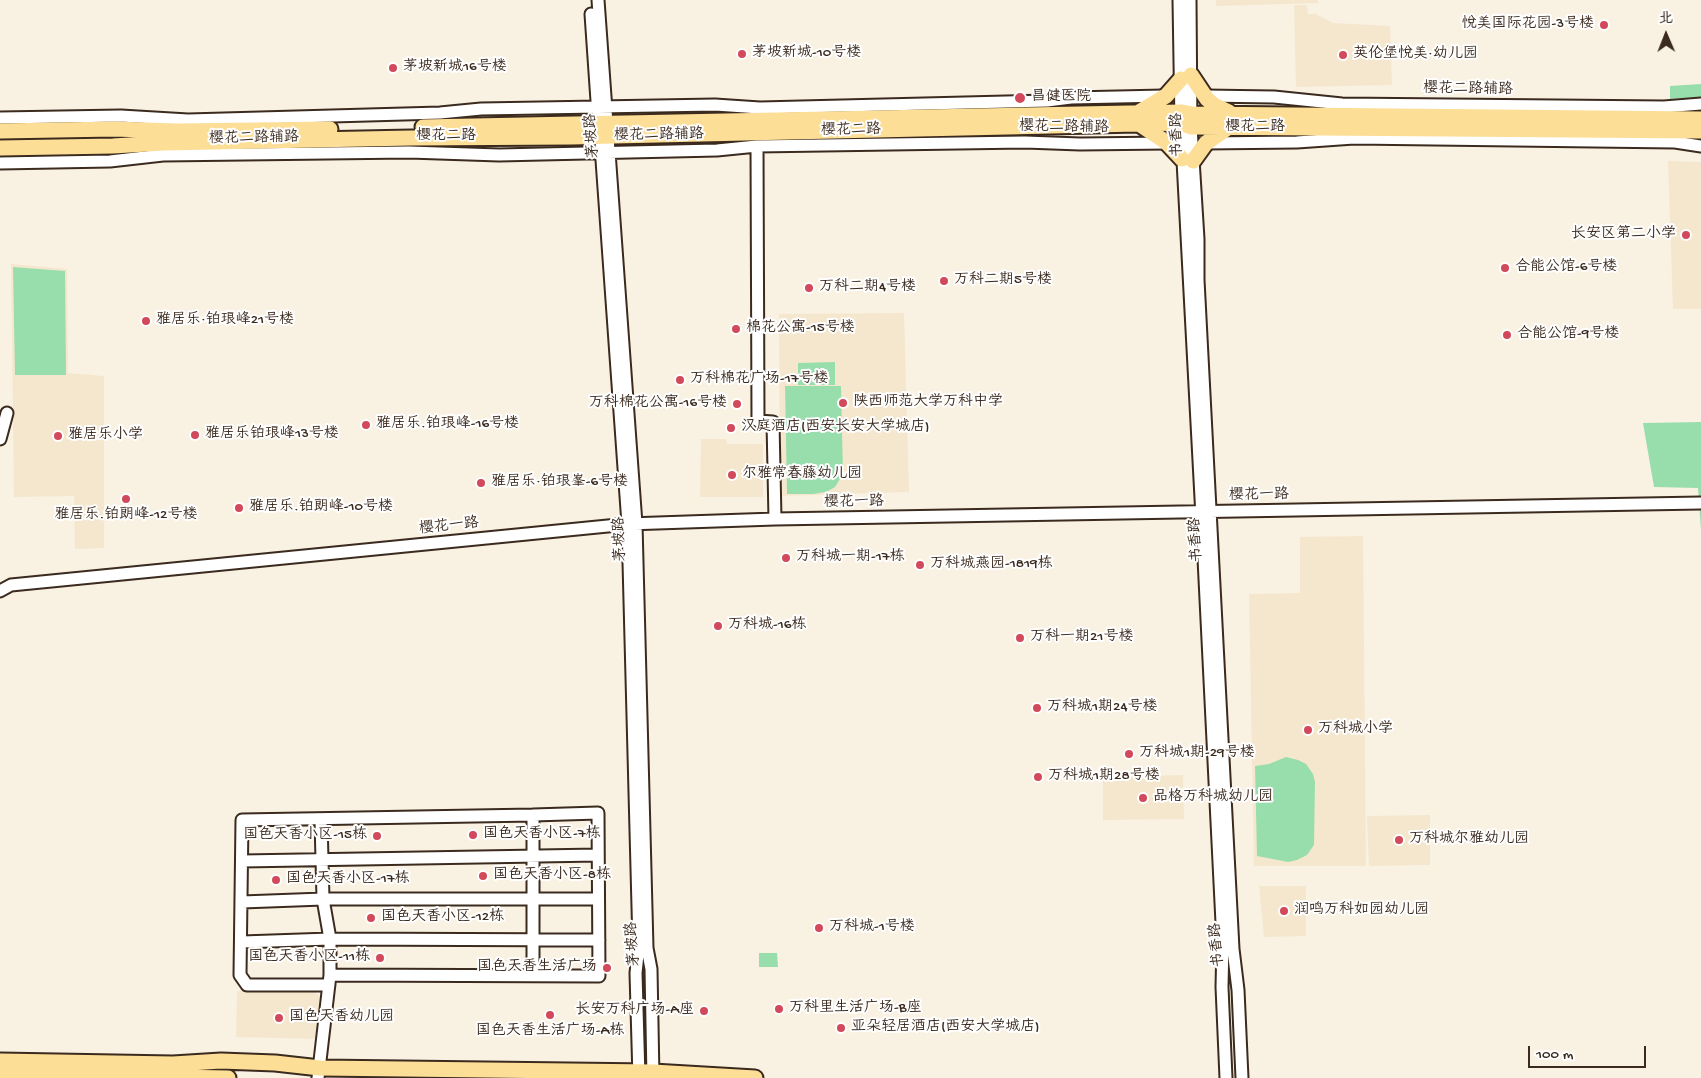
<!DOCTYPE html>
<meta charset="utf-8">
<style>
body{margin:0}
#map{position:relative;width:1701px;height:1078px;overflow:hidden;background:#f9f1e2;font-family:"Gochi Hand","LXGW WenKai TC",sans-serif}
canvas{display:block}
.north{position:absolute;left:1641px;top:10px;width:50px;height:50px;-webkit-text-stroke:4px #fff;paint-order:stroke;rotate:359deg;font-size:14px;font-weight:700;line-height:20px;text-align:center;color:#3b2a1e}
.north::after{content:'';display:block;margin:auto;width:18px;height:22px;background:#3b2a1e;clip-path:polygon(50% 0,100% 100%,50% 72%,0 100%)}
.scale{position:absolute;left:1528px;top:1046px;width:118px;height:22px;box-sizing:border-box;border:2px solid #3b2a1e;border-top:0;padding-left:6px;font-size:15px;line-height:18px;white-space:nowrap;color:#3b2a1e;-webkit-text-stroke:4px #fff;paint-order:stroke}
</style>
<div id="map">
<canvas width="1701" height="1078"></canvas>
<div class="north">北</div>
<div class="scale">100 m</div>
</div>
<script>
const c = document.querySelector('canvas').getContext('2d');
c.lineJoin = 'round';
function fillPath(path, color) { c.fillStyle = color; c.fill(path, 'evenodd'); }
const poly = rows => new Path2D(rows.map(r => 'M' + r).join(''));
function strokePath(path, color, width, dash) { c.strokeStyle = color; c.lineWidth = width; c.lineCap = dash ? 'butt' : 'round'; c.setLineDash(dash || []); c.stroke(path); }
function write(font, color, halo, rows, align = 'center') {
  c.font = font + ' "Gochi Hand","LXGW WenKai TC",sans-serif'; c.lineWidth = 4; c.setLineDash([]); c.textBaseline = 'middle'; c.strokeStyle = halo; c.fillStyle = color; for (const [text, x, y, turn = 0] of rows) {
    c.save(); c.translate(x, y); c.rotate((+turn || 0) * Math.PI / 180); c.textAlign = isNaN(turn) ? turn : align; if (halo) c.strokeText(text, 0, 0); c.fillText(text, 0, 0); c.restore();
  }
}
const built = poly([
 [1216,0,1318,0,1318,3,1216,6],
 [1294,5,1307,5,1308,14,1316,14,1333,23,1390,26,1392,85,1296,87],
 [1668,161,1701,162,1701,309,1673,309],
 [11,264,67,269,68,373,104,376,104,548,75,549,74,496,14,497],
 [904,313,909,492,780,496,779,314],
 [701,439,726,439,727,444,763,444,763,497,700,497],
 [1363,536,1366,866,1254,866,1249,594,1300,593,1300,537],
 [1183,775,1184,819,1103,820,1103,777],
 [1430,815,1430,865,1369,866,1367,816],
 [1259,886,1306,886,1306,936,1264,937],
 [311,989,323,999,320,1039,236,1037,237,991]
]);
const green = poly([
 [1701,84,1701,97,1670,99,1670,86],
 [13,267,65,271,66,375,15,375],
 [835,362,835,385,798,385,798,363],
 [785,386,841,386,843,474,835,487,826,492,813,494,787,494],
 [1701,422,1701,530,1698,488,1654,487,1643,423],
 [1286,757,1298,760,1306,764,1313,774,1315,782,1314,845,1307,855,1297,860,1288,862,1257,856,1255,766,1269,764],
 [759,953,777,953,778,967,759,967]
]);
const minor = poly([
 [598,0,636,524,647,948,651,969,653,1078],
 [1179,0,1181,123,1201,498,1223,943,1222,987,1226,1078],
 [1190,0,1191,127,1198,239,1198,280,1233,949,1238,990,1242,1078],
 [591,14,599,130],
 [1205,96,1274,97,1342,104,1664,107,1701,104],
 [0,118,121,116,188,120,440,113,481,109,715,105,760,108,1047,101,1071,98,1164,96],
 [1206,143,1297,142,1354,138,1675,142,1701,146],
 [601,146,628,524,639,945,636,973,639,1078],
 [757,146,758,421,773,422,775,519],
 [0,163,110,161,163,155,409,152,499,155,717,150,757,146,1025,142,1080,144,1168,143],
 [0,439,7,413],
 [0,591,11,585,628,524,775,519,1701,503],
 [242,861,598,855],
 [242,902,323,899,598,899],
 [242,942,330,939,599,940],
 [330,975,599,976,598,813,533,815],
 [329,985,247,985,240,975,242,820,533,815,533,975],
 [318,1078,330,975,330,939,323,899,321,820]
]);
const major = poly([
 [1191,75,1207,99,1214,105,1229,112],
 [1139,112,1166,96,1181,79],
 [1139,124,1166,142,1182,159],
 [423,127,1181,112,1192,114,1701,119],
 [0,131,114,129,177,131,330,129],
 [0,148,113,146,163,143,411,138,571,137,1181,123,1191,127,1701,131],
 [1193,161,1206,143,1229,127],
 [0,1061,173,1064,221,1061,275,1063,320,1068,653,1072,755,1078],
 [0,1074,228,1078]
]);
const markers = [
 [1604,25,5,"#d1495b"],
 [742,54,5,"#d1495b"],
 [1343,55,5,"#d1495b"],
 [393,68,5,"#d1495b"],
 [1020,98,6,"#d1495b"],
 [1686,235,5,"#d1495b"],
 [1505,268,5,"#d1495b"],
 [944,281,5,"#d1495b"],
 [809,288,5,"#d1495b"],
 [146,321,5,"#d1495b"],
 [736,329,5,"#d1495b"],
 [1507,335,5,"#d1495b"],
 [680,380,5,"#d1495b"],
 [843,403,5,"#d1495b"],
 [737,404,5,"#d1495b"],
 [366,425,5,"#d1495b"],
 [731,428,5,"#d1495b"],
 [195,435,5,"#d1495b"],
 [58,436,5,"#d1495b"],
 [732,475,5,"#d1495b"],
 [481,483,5,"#d1495b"],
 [126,499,5,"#d1495b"],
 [239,508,5,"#d1495b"],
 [786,558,5,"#d1495b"],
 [920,565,5,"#d1495b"],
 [718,626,5,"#d1495b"],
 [1020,638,5,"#d1495b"],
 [1037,708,5,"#d1495b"],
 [1308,730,5,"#d1495b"],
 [1129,754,5,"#d1495b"],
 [1038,777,5,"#d1495b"],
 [1143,798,5,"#d1495b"],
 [473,835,5,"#d1495b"],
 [377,836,5,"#d1495b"],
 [1399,840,5,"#d1495b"],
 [483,876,5,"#d1495b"],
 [276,880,5,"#d1495b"],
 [1284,911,5,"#d1495b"],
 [371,918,5,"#d1495b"],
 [819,928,5,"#d1495b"],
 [380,958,5,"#d1495b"],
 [607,968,5,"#d1495b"],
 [779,1009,5,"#d1495b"],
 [704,1011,5,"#d1495b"],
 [550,1015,5,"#d1495b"],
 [279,1018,5,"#d1495b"],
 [841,1028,5,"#d1495b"]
];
const poiNames = [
 ["悦美国际花园-3号楼",1594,25,"right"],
 ["茅坡新城-10号楼",752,54],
 ["英伦堡悦美·幼儿园",1353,55],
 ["茅坡新城16号楼",403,68],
 ["昌健医院",1031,98],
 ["长安区第二小学",1676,235,"right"],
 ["合能公馆-6号楼",1515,268],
 ["万科二期5号楼",954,281],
 ["万科二期4号楼",819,288],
 ["雅居乐·铂琅峰21号楼",156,321],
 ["棉花公寓-15号楼",746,329],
 ["合能公馆-9号楼",1517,335],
 ["万科棉花广场-17号楼",690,380],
 ["陕西师范大学万科中学",853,403],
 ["万科棉花公寓-16号楼",727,404,"right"],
 ["雅居乐.铂琅峰-16号楼",376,425],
 ["汉庭酒店(西安长安大学城店)",741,428],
 ["雅居乐铂琅峰13号楼",205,435],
 ["雅居乐小学",68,436],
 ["尔雅常春藤幼儿园",742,475],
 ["雅居乐·铂琅峯-6号楼",491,483],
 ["雅居乐.铂朗峰-10号楼",249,508],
 ["雅居乐.铂朗峰-12号楼",126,516,"center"],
 ["万科城一期-17栋",796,558],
 ["万科城燕园-1819栋",930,565],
 ["万科城-16栋",728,626],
 ["万科一期21号楼",1030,638],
 ["万科城1期24号楼",1047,708],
 ["万科城小学",1318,730],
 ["万科城1期-29号楼",1139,754],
 ["万科城1期28号楼",1048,777],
 ["品格万科城幼儿园",1153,798],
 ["国色天香小区-7栋",483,835],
 ["国色天香小区-15栋",367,836,"right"],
 ["万科城尔雅幼儿园",1409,840],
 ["国色天香小区-8栋",493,876],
 ["国色天香小区-17栋",286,880],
 ["润鸣万科如园幼儿园",1294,911],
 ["国色天香小区-12栋",381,918],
 ["万科城-1号楼",829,928],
 ["国色天香小区-11栋",370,958,"right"],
 ["国色天香生活广场",597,968,"right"],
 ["万科里生活广场-B座",789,1009],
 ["长安万科广场-A座",694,1011,"right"],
 ["国色天香幼儿园",289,1018],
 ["亚朵轻居酒店(西安大学城店)",851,1028],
 ["国色天香生活广场-A栋",550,1032,"center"]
];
const streetNames = [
 ["樱花二路辅路",1468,90,1],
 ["樱花二路辅路",1064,128,1],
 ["樱花二路",1255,128],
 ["樱花二路",851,131,-1],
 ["书香路",1178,135,-91],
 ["茅坡路",593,136,-94],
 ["樱花二路辅路",659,136,-1],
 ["樱花二路",446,137],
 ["樱花二路辅路",254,139,-1],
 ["樱花一路",1259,496,-1],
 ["樱花一路",854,503,-1],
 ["樱花一路",449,527,-6],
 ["茅坡路",621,539,-92],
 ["书香路",1197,540,-93],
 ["茅坡路",634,944,-94],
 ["书香路",1218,945,-95]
];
fillPath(built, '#f5e7ce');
fillPath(green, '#98deac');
strokePath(minor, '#3b2a1e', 15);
strokePath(major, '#3b2a1e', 19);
strokePath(minor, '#fff', 11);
strokePath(major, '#fdde96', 15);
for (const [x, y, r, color] of markers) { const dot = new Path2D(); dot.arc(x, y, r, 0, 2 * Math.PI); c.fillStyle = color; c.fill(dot); strokePath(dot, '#fff', 2); }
write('15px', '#3b2a1e', '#fff', poiNames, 'left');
write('15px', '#3b2a1e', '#fff', streetNames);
</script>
